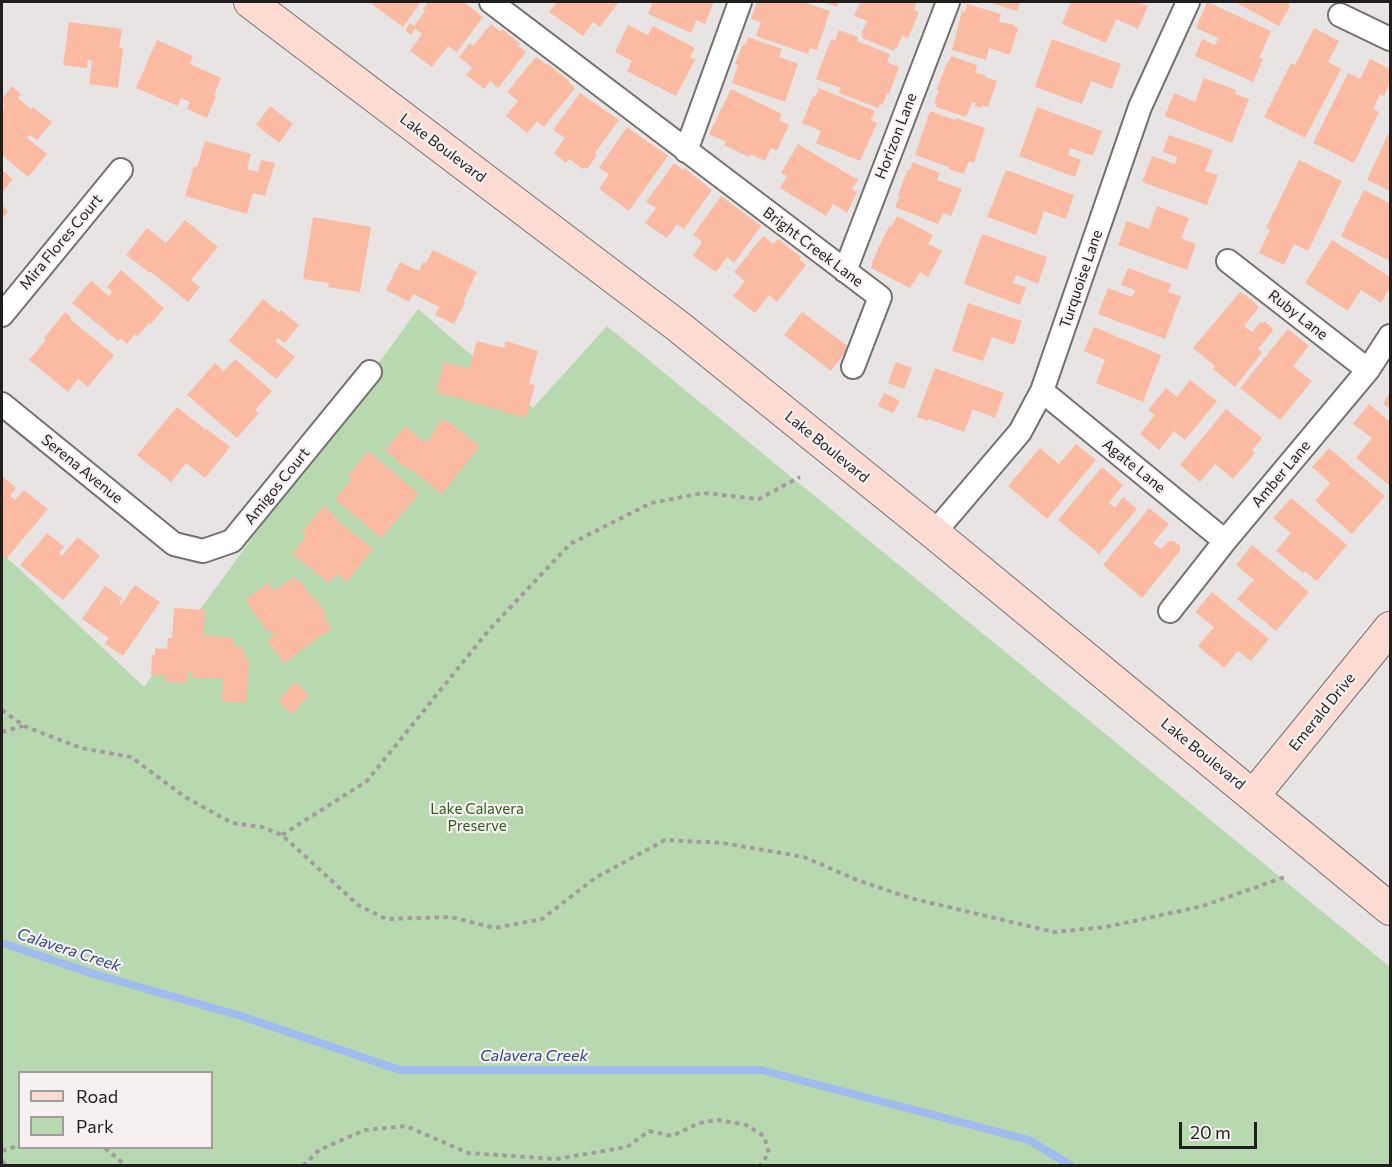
<!DOCTYPE html>
<style>
body{margin:0}
#map{position:relative;width:1392px;height:1167px;overflow:hidden;background:#e8e4e3;font-family:Commissioner,sans-serif}
canvas{display:block}
.frame{position:absolute;inset:0;border:3px solid #201f1e;pointer-events:none}
.legend{position:absolute;left:18px;top:1071px;width:195px;height:78px;box-sizing:border-box;background:#f6f1f0;border:2px solid #a09d9c;margin:0;padding:8px 10px;list-style:none;font-size:18px;color:#201f1e}
.legend li{display:flex;align-items:center;gap:12px;height:30px}
.legend b{width:30px;border:2px solid #a09d9c}
.scale{position:absolute;left:1179px;top:1122px;width:78px;height:27px;box-sizing:border-box;border:3px solid #201f1e;border-top:0;padding-left:8px;font-size:18px;line-height:21px;white-space:nowrap;color:#201f1e;-webkit-text-stroke:4px #f6f1f0;paint-order:stroke}
</style>
<div id="map">
<canvas width="1392" height="1167"></canvas>
<div class="frame"></div>
<ul class="legend">
<li><b style="height:8px;background:#fcdcd2"></b>Road</li>
<li><b style="height:16px;background:#b8d9af"></b>Park</li>
</ul>
<div class="scale">20 m</div>
</div>
<script>
const c = document.querySelector('canvas').getContext('2d');
c.lineJoin = 'round';
function fillPath(path, color) { c.fillStyle = color; c.fill(path, 'evenodd'); }
const poly = rows => new Path2D(rows.map(r => 'M' + r).join(''));
function strokePath(path, color, width, dash) { c.strokeStyle = color; c.lineWidth = width; c.lineCap = dash ? 'butt' : 'round'; c.setLineDash(dash || []); c.stroke(path); }
function write(font, color, halo, rows, align = 'center') {
  c.font = font + ' Commissioner,sans-serif'; c.lineWidth = 4.5; c.setLineDash([]); c.textBaseline = 'middle'; c.strokeStyle = halo; c.fillStyle = color; for (const [text, x, y, turn = 0] of rows) {
    c.save(); c.translate(x, y); c.rotate((+turn || 0) * Math.PI / 180); c.textAlign = isNaN(turn) ? turn : align; if (halo) c.strokeText(text, 0, 0); c.fillText(text, 0, 0); c.restore();
  }
}
const green = poly([
 [418,309,533,408,607,326,1390,967,1390,1165,2,1165,2,554,15,565,144,687],
 [20,1072,212,1072,212,1148,20,1148]
]);
const stream = poly([
 [2,943,94,974,241,1016,400,1070,761,1070,1029,1140,1071,1166]
]);
const building = poly([
 [369,2,421,2,403,27],
 [428,2,464,2,483,17,457,52,448,46,432,67,410,51,422,34,415,29,411,35,405,30,410,23,414,26,425,11,423,9],
 [557,2,619,2,600,27,593,22,583,36,549,12],
 [653,2,714,2,705,24,696,20,691,33,648,14],
 [757,2,803,2,830,11,817,50,810,48,808,54,756,36,761,22,751,19],
 [823,2,839,2,837,7],
 [860,2,917,2,914,10,919,12,908,38,902,36,897,48,895,47,894,51,862,38,863,34,861,34,867,21,854,16],
 [989,2,1020,2,1017,11],
 [1071,2,1138,2,1148,6,1138,29,1116,19,1106,43,1062,24],
 [1207,2,1271,31,1259,58,1263,59,1253,82,1195,56,1202,39,1215,45,1218,38,1196,28],
 [1235,2,1290,2,1288,5,1290,6,1279,26],
 [967,4,1001,14,999,22,1015,25,1015,27,1018,28,1010,55,989,48,986,60,952,50,962,11,965,12],
 [69,22,122,29,119,48,123,48,118,88,89,84,92,61,88,60,87,68,63,65],
 [491,24,501,32,502,29,520,44,518,46,526,52,498,88,490,81,484,89,466,75,472,68,459,57,470,43,473,46],
 [628,25,648,35,653,26,695,48,690,57,695,60,676,96,627,71,632,61,615,52],
 [1314,28,1339,41,1328,62,1341,69,1305,138,1264,117,1291,63,1295,65],
 [839,30,858,37,857,41,890,54,887,62,899,67,889,94,887,93,883,105,880,104,878,108,839,93,841,88,816,79,831,39,835,41],
 [748,37,782,49,779,57,798,64,785,102,732,83,738,65,735,64,743,44,746,45],
 [1052,39,1121,64,1112,89,1091,81,1082,104,1035,87],
 [157,40,193,56,190,64,221,78,214,95,216,96,207,118,187,109,190,102,181,98,178,106,136,88],
 [951,56,977,65,975,73,986,75,985,77,997,81,988,107,982,105,982,108,975,106,976,103,972,102,967,115,966,114,965,117,936,107,937,104,934,103,939,90,937,89,947,62,948,63],
 [536,57,547,65,548,64,569,81,568,82,575,88,544,127,537,121,527,133,506,116,518,101,507,92],
 [1370,59,1390,69,1390,83,1384,96,1380,94,1373,109,1379,112,1354,163,1313,143,1348,73,1360,79],
 [1204,78,1236,90,1235,94,1249,99,1232,143,1165,116,1174,93,1195,102],
 [12,86,21,94,18,98,31,109,33,107,52,122,37,140,30,135,27,138,47,154,28,177,2,155,2,111,5,106,2,103,2,99],
 [819,88,875,111,871,120,877,123,860,161,816,143,821,131,802,123,813,96,815,97],
 [731,89,782,114,779,120,789,125,777,151,771,148,765,161,750,154,749,157,724,145,726,142,709,134],
 [580,93,619,120,595,153,597,155,587,169,585,167,583,169,569,159,566,163,554,153,565,138,553,130],
 [270,106,293,124,279,143,256,125],
 [1037,107,1102,131,1093,156,1071,148,1068,155,1081,160,1075,177,1019,156],
 [930,111,955,120,956,118,985,128,974,163,969,161,964,174,949,169,949,167,915,155],
 [627,127,668,156,629,211,599,189,609,174,599,168],
 [1388,134,1390,135,1390,191,1367,180],
 [1169,135,1213,150,1205,171,1218,175,1207,205,1142,182,1152,156,1175,164,1177,157,1163,152],
 [205,141,251,154,247,169,258,172,261,160,275,163,265,196,253,193,247,214,185,196,194,166,197,167],
 [798,144,858,180,852,189,857,192,847,213,833,204,826,216,780,188,787,176,781,173],
 [1299,160,1342,181,1308,251,1294,244,1284,265,1259,253,1270,230,1266,228],
 [913,162,940,173,937,180,962,189,951,216,943,213,938,224,895,207,900,196,898,195,908,169,910,170],
 [674,163,683,170,684,168,712,190,684,229,677,224,667,238,645,223,656,208,646,202],
 [2,170,13,179,2,193],
 [1006,170,1074,195,1066,219,1044,211,1036,235,987,217],
 [1364,190,1390,203,1390,261,1341,236],
 [721,196,761,226,734,263,727,257,716,272,693,256,702,242,693,235],
 [2,205,8,211,2,219],
 [1157,206,1189,218,1181,238,1196,244,1187,270,1118,245,1127,221,1149,229],
 [897,216,933,235,928,244,942,251,928,277,920,272,913,284,912,284,910,288,871,268,873,263,872,262,878,250,877,250,890,225,892,226],
 [313,217,371,227,360,292,328,287,329,283,303,279],
 [185,220,218,247,191,280,200,287,188,302,151,272,150,273,126,255,147,228,166,243],
 [982,234,1047,257,1038,284,1016,275,1013,283,1026,287,1020,305,964,284],
 [763,236,774,244,778,239,801,257,799,259,806,265,777,302,769,295,755,313,733,296,745,281,734,272],
 [1332,240,1390,277,1390,288,1381,303,1361,290,1348,311,1305,283],
 [433,250,477,272,463,302,465,303,454,324,435,315,439,307,413,294,409,302,386,290,400,262,419,271,423,262,426,263],
 [1128,268,1171,284,1168,292,1181,296,1165,339,1098,314,1108,288,1132,297,1135,290,1121,285],
 [121,270,164,308,151,324,149,323,137,337,135,334,127,344,120,338,118,341,72,303,91,281,109,296,112,292,107,287],
 [1240,292,1252,300,1259,307,1244,326,1252,332,1261,321,1262,323,1265,322,1272,328,1273,331,1258,349,1262,353,1235,387,1213,369,1215,366,1193,348],
 [263,299,279,312,281,310,299,325,285,343,278,338,275,341,295,357,276,379,229,341],
 [968,303,1022,321,1014,345,992,337,983,361,952,351],
 [65,312,71,317,70,319,114,355,88,387,78,379,68,392,29,360,46,340,44,338],
 [802,312,849,347,831,371,784,335],
 [1094,327,1161,355,1143,402,1096,383,1105,360,1084,351],
 [1288,329,1309,346,1293,366,1312,381,1280,420,1240,388],
 [477,341,504,348,506,341,538,351,529,384,535,385,526,418,436,392,444,362,469,369],
 [235,359,272,391,255,410,259,413,237,438,187,395,215,363,224,371],
 [896,362,912,368,904,389,888,383],
 [935,368,1004,393,995,418,973,409,964,432,928,419,928,421,917,417],
 [1190,380,1217,401,1185,440,1174,431,1159,450,1140,434,1155,415,1148,410,1166,388,1177,397],
 [1390,392,1390,409,1383,404],
 [884,393,900,401,893,413,878,406],
 [1369,404,1390,422,1390,486,1356,458,1372,438,1353,424],
 [177,407,206,430,207,429,230,447,205,478,186,463,171,482,137,455],
 [1226,409,1262,438,1252,450,1255,453,1233,479,1215,464,1200,482,1180,465],
 [445,419,480,446,442,494,409,468,408,469,385,451,405,426,426,443,435,431,435,428,440,422,443,421],
 [1076,444,1096,460,1047,519,1008,486,1040,448,1059,464],
 [1329,448,1385,496,1352,534,1315,501,1330,483,1312,467],
 [368,451,419,494,381,538,335,499,352,479,348,476],
 [1102,467,1123,485,1109,503,1115,508,1123,497,1137,509,1099,554,1058,520],
 [2,476,16,488,10,496,15,500,24,490,48,509,6,559,2,555],
 [1291,498,1347,545,1317,581,1304,571,1303,573,1276,551,1291,533,1273,518],
 [323,506,335,516,334,518,373,549,347,582,336,574,329,583,292,554,306,536,302,533],
 [1149,508,1169,524,1153,543,1161,549,1169,541,1174,541,1180,546,1180,551,1142,598,1103,565],
 [47,533,64,547,59,553,62,556,78,537,100,556,63,600,20,565],
 [1252,545,1309,592,1276,631,1237,599,1254,580,1236,565],
 [294,577,298,582,300,581,311,597,313,596,326,614,323,616,332,628,284,663,267,640,275,635,271,630,268,632,245,600,268,583,274,591],
 [135,585,160,602,123,656,105,644,109,638,82,619,105,586,122,598,119,603,121,605],
 [1212,592,1269,639,1251,661,1238,651,1224,668,1198,646,1214,627,1195,612],
 [174,608,205,610,203,635,234,638,233,646,243,647,243,653,245,653,245,660,249,660,246,703,222,701,223,678,191,678,192,672,188,672,187,683,166,682,167,676,151,675,152,655,155,655,155,648,167,649,168,638,172,638],
 [295,682,309,695,292,714,278,701]
]);
const path = poly([
 [2,710,24,726,81,748,131,757,185,797,232,823,262,827,282,835,358,905,386,919,451,917,495,928,542,919,595,878,665,840,723,843,804,857,857,880,910,898,1054,932,1106,927,1203,906,1285,877],
 [2,732,23,726],
 [282,835,367,781,489,630,570,544,651,503,703,493,759,499,800,477],
 [105,1148,126,1166],
 [2,1151,20,1145],
 [2,1161,8,1166],
 [303,1166,319,1150,365,1130,406,1126,468,1153,556,1159,627,1147,649,1131,672,1136,699,1123,718,1120,746,1125,764,1136,769,1153,760,1166]
]);
const minor = poly([
 [491,2,880,297,853,367],
 [1340,15,1390,39],
 [686,151,740,2],
 [1228,261,1368,370],
 [845,271,948,2],
 [2,315,121,170],
 [1042,391,1225,541],
 [2,404,174,544,203,551,232,541,370,372],
 [934,533,1020,432,1042,391,1140,107,1188,2],
 [1170,611,1225,541,1368,370,1390,336]
]);
const secondary = poly([
 [250,2,679,327,934,533,1390,909],
 [1253,796,1390,628]
]);
const streetNames = [
 ["Horizon Lane",896,136,-69],
 ["Lake Boulevard",443,148,37],
 ["Mira Flores Court",61,242,-50],
 ["Bright Creek Lane",813,247,37],
 ["Turquoise Lane",1081,279,-71],
 ["Ruby Lane",1298,315,38],
 ["Lake Boulevard",827,447,39],
 ["Agate Lane",1134,466,39],
 ["Serena Avenue",82,469,39],
 ["Amber Lane",1281,474,-50],
 ["Amigos Court",277,486,-51],
 ["Emerald Drive",1322,712,-51],
 ["Lake Boulevard",1203,754,39]
];
const parkNames = [
 ["Lake Calavera",477,809],
 ["Preserve",477,826]
];
const waterNames = [
 ["Calavera Creek",69,950,18],
 ["Calavera Creek",534,1056]
];
fillPath(green, '#b8d9af');
strokePath(stream, '#a0bbf0', 8);
fillPath(building, '#fbbaa2');
strokePath(minor, '#74716f', 26);
strokePath(secondary, '#74716f', 34);
strokePath(path, '#a09d9c', 4, [4.5, 4.5]);
strokePath(minor, '#fff', 22);
strokePath(secondary, '#fcdcd2', 32);
write('15px', '#201f1e', '#f6f1f0', streetNames);
write('15px', '#2d5f1c', '#f6f1f0', parkNames);
write('italic 16px', '#2c4989', '#f6f1f0', waterNames);
</script>
